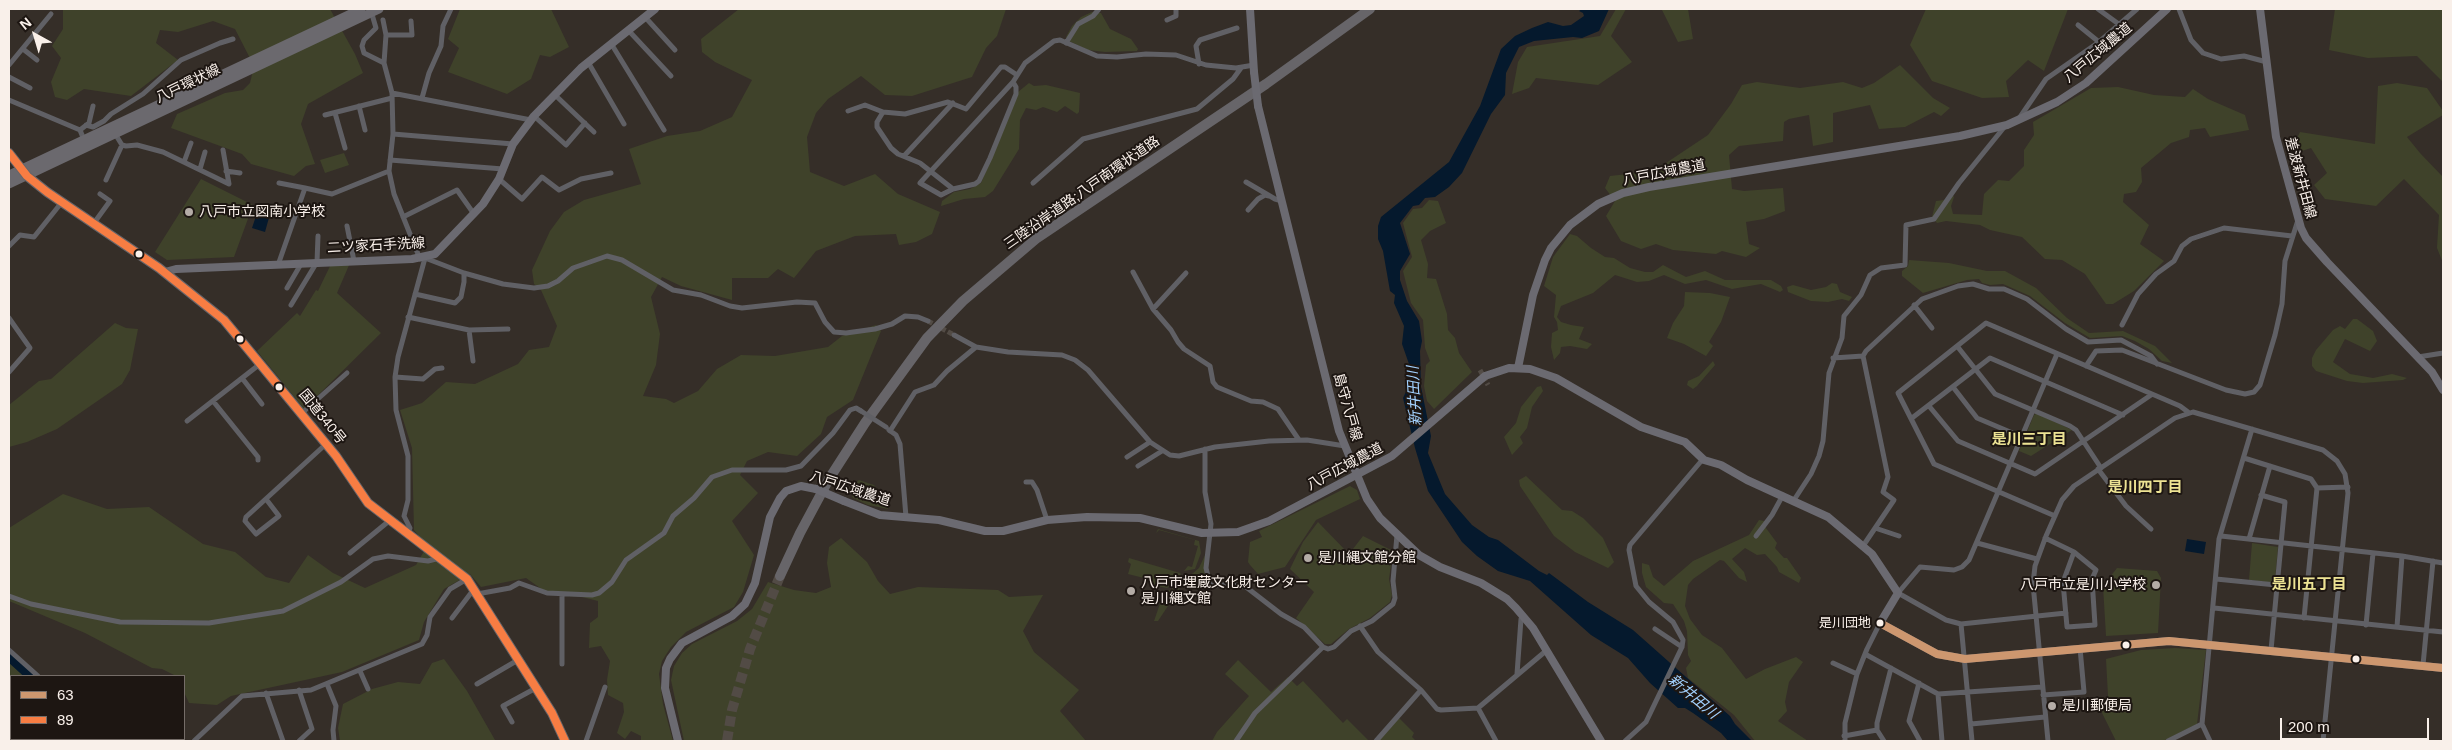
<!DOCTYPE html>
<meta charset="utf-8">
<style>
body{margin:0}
#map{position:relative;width:2452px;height:750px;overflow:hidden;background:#352e28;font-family:Arial,sans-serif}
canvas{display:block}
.frame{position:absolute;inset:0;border:10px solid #f9f0ea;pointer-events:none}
.legend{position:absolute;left:10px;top:675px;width:175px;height:65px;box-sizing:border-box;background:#1d1612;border:1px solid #756d68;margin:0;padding:6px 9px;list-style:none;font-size:15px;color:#f9f0ea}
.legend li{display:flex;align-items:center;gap:10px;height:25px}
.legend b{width:25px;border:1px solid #756d68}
.north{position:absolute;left:10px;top:10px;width:50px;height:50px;-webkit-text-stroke:4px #1d1612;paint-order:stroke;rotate:321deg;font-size:14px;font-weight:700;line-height:20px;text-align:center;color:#f9f0ea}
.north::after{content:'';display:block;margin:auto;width:18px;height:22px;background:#f9f0ea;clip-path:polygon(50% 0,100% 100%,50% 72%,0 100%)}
.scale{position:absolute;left:2280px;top:718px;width:149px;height:22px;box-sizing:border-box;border:2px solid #f9f0ea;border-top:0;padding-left:6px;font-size:15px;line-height:18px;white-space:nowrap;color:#f9f0ea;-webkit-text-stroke:4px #1d1612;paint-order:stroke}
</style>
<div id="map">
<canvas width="2452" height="750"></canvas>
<div class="frame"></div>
<ul class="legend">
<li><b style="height:6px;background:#cd976f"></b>63</li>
<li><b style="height:6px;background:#f77d43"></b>89</li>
</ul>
<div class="north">N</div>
<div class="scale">200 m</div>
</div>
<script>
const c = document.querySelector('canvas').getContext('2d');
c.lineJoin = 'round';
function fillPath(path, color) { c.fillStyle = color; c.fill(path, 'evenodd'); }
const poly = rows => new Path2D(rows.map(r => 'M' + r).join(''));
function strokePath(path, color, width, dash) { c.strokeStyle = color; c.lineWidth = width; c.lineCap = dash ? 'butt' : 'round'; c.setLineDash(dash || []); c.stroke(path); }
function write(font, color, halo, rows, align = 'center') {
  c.font = font + ' Arial,"Noto Sans JP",sans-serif'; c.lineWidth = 4; c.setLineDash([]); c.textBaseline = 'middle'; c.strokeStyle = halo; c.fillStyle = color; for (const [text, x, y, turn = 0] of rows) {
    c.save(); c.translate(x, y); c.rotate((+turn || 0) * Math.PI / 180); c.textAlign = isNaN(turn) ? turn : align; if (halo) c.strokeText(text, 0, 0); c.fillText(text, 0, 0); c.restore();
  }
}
const green = poly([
 [63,9,330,9,355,54,363,73,308,104,301,124,315,164,306,166,294,176,251,164,242,154,171,128,177,114,225,93,243,90,250,83,254,66,235,29,213,21,178,32,160,30,156,43,178,60,131,96,84,89,67,100,55,97,51,82,61,58,52,46,63,29],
 [460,9,551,9,569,47,550,57,540,55,531,79,507,94,448,72,459,48,448,39],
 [739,9,1006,9,997,36,986,48,972,77,912,96,885,95,861,76,828,99,816,113,807,137,810,172,844,186,875,174,898,194,940,212,932,234,916,242,899,245,896,234,855,236,816,251,794,278,778,269,768,278,732,278,732,300,681,286,662,277,651,297,660,334,656,365,643,396,666,399,674,403,698,391,717,369,741,355,775,356,828,347,842,336,876,325,881,331,853,400,827,417,821,434,797,456,768,452,747,461,740,475,758,493,732,521,754,555,743,592,734,607,686,632,671,647,662,661,659,674,663,704,673,741,641,741,641,736,631,731,625,739,617,733,624,712,623,703,608,695,607,680,610,661,601,646,589,648,590,623,598,617,598,601,582,597,550,595,526,578,481,587,470,574,444,589,424,622,419,640,342,672,231,696,217,705,189,703,184,692,184,676,176,676,162,669,152,668,85,633,9,601,9,528,63,494,107,509,149,507,203,544,235,552,266,577,289,583,308,555,333,573,365,588,416,565,427,546,414,530,412,448,400,410,422,403,446,382,475,384,518,364,529,350,549,347,557,326,541,290,534,284,532,270,550,231,564,212,584,200,641,184,629,149,667,136,700,131,732,117,752,80,715,62,702,52,701,39],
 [1616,9,1626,9,1611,36,1632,62,1598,85,1536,78,1529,88,1512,94,1518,62,1527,47,1600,36],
 [1653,9,1688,9,1693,39,1678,42,1662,10],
 [1926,9,2068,9,2044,71,2028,60,2006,81,2009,97,1982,98,1932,81,1910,45],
 [2335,9,2443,9,2443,82,2417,56,2368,58,2329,50],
 [1092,12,1101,13,1110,29,1131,39,1138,49,1137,51,1105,52,1088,50,1069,41,1066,37,1072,26,1081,17],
 [1900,65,1933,98,1950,108,1941,116,1934,112,1905,127,1879,129,1870,105,1833,113,1833,142,1813,146,1809,115,1789,119,1784,122,1783,141,1739,146,1729,155,1732,189,1744,191,1783,188,1785,211,1764,219,1746,222,1749,244,1760,248,1746,257,1722,251,1716,254,1673,250,1656,244,1641,249,1621,241,1606,216,1615,201,1605,188,1610,176,1654,171,1708,135,1731,104,1742,85,1757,82,1800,88,1843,82,1862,88,1874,83],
 [1029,83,1034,86,1046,85,1080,93,1079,112,1077,114,1065,106,1057,112,1043,107,1036,110,1026,108,1020,120,1019,149,993,191,985,197,964,199,941,206,942,201,954,192,970,189,981,183,1018,92],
 [2397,83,2427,88,2443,111,2443,115,2407,137,2420,153,2443,177,2443,263,2437,248,2439,215,2404,179,2376,206,2325,199,2314,185,2327,173,2311,148,2299,152,2294,144,2300,132,2375,144,2378,86],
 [2118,87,2154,95,2185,97,2193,89,2208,99,2245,115,2249,130,2210,137,2205,128,2190,130,2189,137,2171,143,2141,168,2142,182,2136,192,2124,194,2123,202,2149,225,2140,244,2164,261,2134,291,2113,304,2106,304,2085,274,2062,260,2045,259,2022,237,1990,230,1980,225,1946,221,1937,223,1932,217,1936,201,1944,200,1952,194,1954,197,1951,206,1953,214,1982,215,1984,194,1998,180,2009,181,2024,166,2024,150,2034,135,2033,122,2091,88],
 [344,153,349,165,325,173,320,160],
 [201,179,253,205,234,257,167,260,155,252],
 [1429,200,1438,201,1446,223,1430,231,1421,240,1428,264,1427,278,1436,279,1447,314,1448,330,1455,338,1459,353,1472,372,1434,409,1427,401,1424,386,1426,365,1430,361,1425,348,1423,320,1411,303,1403,271,1412,257,1403,223,1413,209,1422,208],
 [1570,234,1577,236,1591,248,1605,257,1614,258,1630,268,1645,272,1653,272,1663,265,1686,277,1705,271,1725,280,1771,280,1781,286,1783,290,1780,292,1761,284,1732,289,1706,280,1685,284,1664,275,1649,281,1637,282,1615,275,1593,293,1561,306,1557,317,1561,322,1571,325,1584,327,1579,339,1592,344,1587,349,1570,346,1561,347,1560,353,1554,360,1551,347,1552,333,1558,330,1557,322,1554,317,1556,295,1544,286,1553,257],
 [1909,260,1949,263,1987,271,2005,271,2036,288,2067,318,2089,333,2123,331,2155,346,2172,363,2162,361,2149,349,2135,341,2122,336,2090,338,2065,323,2030,296,2003,284,1990,285,1982,283,1979,279,1967,280,1923,293,1902,276,1902,271,1908,266],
 [350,263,337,293,381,333,304,409,257,351,297,313,300,316,316,290,318,291,331,264],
 [1832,283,1837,284,1840,292,1852,297,1849,301,1842,299,1828,302,1811,301,1788,292,1787,287,1793,285,1811,290,1826,287],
 [1685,292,1710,293,1730,297,1721,322,1709,342,1713,346,1706,356,1684,344,1667,338,1673,323,1684,306],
 [2353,319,2357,319,2373,331,2377,341,2370,351,2345,339,2333,362,2350,374,2373,378,2392,374,2407,378,2403,380,2363,383,2347,381,2316,371,2312,366,2312,358,2316,350,2333,330,2340,326,2345,329],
 [115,323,126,328,138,329,130,370,122,384,57,429,27,442,9,447,9,405,39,381,51,379],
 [1713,361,1715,365,1697,386,1693,389,1687,385,1688,381,1699,376],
 [1541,386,1543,391,1532,407,1527,428,1520,437,1523,443,1512,455,1504,437,1516,423,1521,407,1537,387],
 [2037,413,2072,430,2031,456,2019,451,2034,415],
 [1526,476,1562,510,1572,511,1583,518,1603,538,1614,562,1608,568,1575,552,1554,536,1520,486,1519,480],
 [859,480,874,485,886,500,888,509,868,505,853,498,849,489],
 [1350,486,1357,490,1360,499,1316,520,1285,567,1258,574,1250,565,1248,562,1250,542,1262,537,1259,531],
 [1759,520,1764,521,1766,528,1777,543,1775,548,1784,558,1787,558,1801,578,1799,583,1779,572,1777,567,1765,554,1757,555,1745,548,1732,559,1744,572,1747,582,1739,578,1724,561,1720,560,1693,579,1688,585,1685,606,1690,619,1702,635,1722,648,1746,679,1765,669,1796,657,1803,662,1789,682,1785,702,1787,711,1778,721,1808,741,1755,741,1734,715,1688,678,1686,668,1691,661,1688,655,1687,631,1684,621,1673,604,1664,603,1646,587,1642,573,1642,563,1649,565,1653,577,1664,586,1693,561,1749,535],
 [1318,522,1349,554,1363,536,1393,551,1389,579,1392,595,1390,602,1370,618,1349,629,1331,644,1325,644,1296,618,1314,592,1290,569,1303,542],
 [1158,529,1199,541,1201,553,1195,569,1184,571,1188,566,1192,567,1198,546,1194,545,1195,540,1159,530,1156,533],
 [841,538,867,562,878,581,890,594,918,587,998,590,1009,597,1043,595,1023,631,1034,652,1079,690,1060,711,1086,741,684,741,671,680,674,666,682,653,692,644,737,621,752,609,768,582,794,590,816,593,831,587,827,563,829,547],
 [2252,543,2278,547,2275,580,2273,583,2249,580],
 [1205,555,1205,578,1192,574,1199,568],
 [1129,558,1180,573,1181,574,1167,588,1151,585,1152,580,1128,574,1131,564,1128,562],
 [2117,568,2157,571,2161,578,2158,633,2106,636,2103,586],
 [1187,576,1206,581,1206,586,1186,579,1158,621,1154,621,1164,592,1172,589,1181,578],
 [2175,648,2206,650,2197,724,2163,741,2116,741,2102,713,2108,696,2106,659,2141,650],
 [444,659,467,691,495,740,340,741,338,728,343,704,372,689,398,682,420,684,432,663],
 [9,660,27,676,11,676,11,739,116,739,120,741,9,741],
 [1238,660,1271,692,1288,677,1297,686,1303,681,1343,723,1347,719,1369,741,1212,741,1217,732,1249,696,1225,674],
 [1397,716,1414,733,1412,737,1416,741,1376,741]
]);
const water = poly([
 [1582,9,1609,9,1599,31,1582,38,1573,37,1534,41,1519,47,1506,73,1505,95,1491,114,1462,173,1449,187,1435,197,1425,198,1419,205,1413,206,1400,223,1410,254,1400,271,1400,280,1407,301,1419,321,1422,341,1420,351,1421,387,1431,436,1428,453,1445,494,1472,525,1489,537,1498,540,1539,571,1547,575,1549,573,1588,602,1633,630,1730,716,1735,724,1752,741,1728,741,1721,733,1693,713,1685,708,1678,708,1650,683,1628,658,1591,635,1530,581,1498,571,1477,556,1462,542,1428,491,1415,448,1403,398,1410,383,1405,375,1410,371,1409,364,1402,344,1404,326,1394,303,1395,295,1390,291,1383,251,1378,239,1378,226,1381,217,1449,162,1480,106,1501,49,1515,36,1532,28,1548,22,1563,26,1571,25,1584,16,1583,13,1579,11],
 [258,210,270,214,265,232,252,228],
 [2187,539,2206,542,2204,554,2185,551]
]);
const stream = poly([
 [17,741,18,739]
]);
const river = poly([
 [9,657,30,676],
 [112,739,116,741]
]);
const streetTunnel = poly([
 [928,321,954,335],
 [1480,370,1488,385]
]);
const highwayTunnel = poly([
 [727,741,732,710,750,649,780,576]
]);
const street = poly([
 [2098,9,2120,25],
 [2179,9,2191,40,2203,53,2221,59,2244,56,2267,62],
 [371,11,376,28,364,40,362,46,364,53,384,63],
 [645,17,675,50],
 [383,20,386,35,384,63,392,93,393,134,389,171,394,194,420,259],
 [1167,20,1176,16,1176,9],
 [2078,25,2099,42],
 [629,31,671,76],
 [386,35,412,35,411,21],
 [1066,43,1078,24,1093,16,1099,9],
 [612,45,664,130],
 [23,49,37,60],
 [588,62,624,124],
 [1199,64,1196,46,1200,40,1237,28],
 [9,65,51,14],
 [9,77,30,88],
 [1013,82,1016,87,1016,94,990,158,979,181,975,184,953,189,920,163,898,154,891,148,877,127,877,122,883,112,905,114,948,102,966,109,1001,67,1005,67,1017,75],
 [392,93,531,120],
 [554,94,594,132],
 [422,98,429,73,441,46,443,26,451,9],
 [9,100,80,130,84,140],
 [359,106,365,130],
 [848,111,865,105,883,112],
 [335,113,345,148],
 [325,115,392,98],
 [534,116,566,145,585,123],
 [2018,120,2046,79,2099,42,2137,9],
 [86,125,93,127,104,121,111,114,143,94,181,60,220,43,233,39],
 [80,130,89,123,93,106],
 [114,132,122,145,126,146,137,145,163,152,229,184,223,150],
 [393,134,513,144],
 [904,156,953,103],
 [390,160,503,169],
 [184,162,191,143],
 [200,169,205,152],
 [226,171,240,173],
 [499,179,522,199,542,177,559,190,581,179,611,173],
 [106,180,122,145],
 [1246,182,1275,199,1282,201],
 [279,183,305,188],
 [1033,183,1083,139,1197,109,1233,79,1241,68],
 [953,189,941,195,920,183,1013,82,1025,63,1054,41,1060,40,1097,56,1117,57,1146,54,1176,55,1206,65,1236,68,1254,65],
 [1248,210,1258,199,1265,195,1269,196],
 [403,217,457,190,474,214],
 [94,223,110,201,100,194],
 [347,226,354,261],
 [9,246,20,235,34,237,62,202],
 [278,265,305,188,332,194,389,171],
 [1133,272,1153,309,1171,330,1178,342,1184,349,1210,366,1213,382,1217,387,1251,401,1263,402,1278,409,1299,440],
 [287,288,301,264],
 [415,294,455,303,461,297,464,282,464,273],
 [291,305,317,262,318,236],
 [1914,305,1932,328],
 [1153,309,1186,273],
 [408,317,469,330,508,329],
 [9,318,30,348,9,372],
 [2122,325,2138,294,2156,274,2174,261,2182,246,2191,239,2224,228,2292,236],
 [469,330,473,361],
 [954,335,976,347,1008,352,1062,355,1075,360,1088,370,1150,442,1170,455,1179,456,1215,447,1269,441,1307,440,1345,446],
 [1957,346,1995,394,2070,426,2076,430,2101,468],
 [2057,354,1969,560,1962,567,1954,570,1920,567,1898,593,1946,620,1961,624,2066,613],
 [2418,357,2443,353],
 [1833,358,1863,356],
 [2086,366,2096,351,2122,350,2226,390,2245,394,2254,392,2260,385,2275,335,2282,304,2285,261,2298,220],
 [395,377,423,379,435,369,442,368],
 [242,378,262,404],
 [1953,387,1977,418,2022,437],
 [213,401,258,457,258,460],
 [1929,406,1958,441,2035,474,2151,395],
 [302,413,347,373],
 [1912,418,1990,358,2123,415],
 [187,421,260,364],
 [889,430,896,435,900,444,906,517],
 [890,431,915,392,934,385,947,371,976,347],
 [1205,449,1205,492,1211,524,1206,568,1210,584,1213,586,1231,584,1246,587,1281,614,1304,627,1323,647,1328,649,1334,647,1351,631,1372,621,1393,604,1395,598,1393,581,1397,535],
 [1127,457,1150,442],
 [2244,458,2311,479,2317,488,2304,618],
 [1138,466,1162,451],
 [2098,469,2126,506,2151,529],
 [1026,482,1032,482,1037,490,1047,520],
 [2317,488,2348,487],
 [2261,495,2285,502,2271,650],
 [266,499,279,516,256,534,245,521,246,517,326,444],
 [1794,500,1811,474,1819,456,1823,441,1829,373,1842,338,1844,316,1861,295,1870,275,1881,268,1905,265,1906,225,1934,219,1959,183,2006,125],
 [2055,516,1934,464,1898,393,1986,323,2180,406,2188,412],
 [1875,528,1899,536],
 [408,533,410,528,404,516,408,500,408,456,396,410,395,377,398,357,425,258,464,273,503,284,534,288,548,286,558,281,573,268,607,256,622,260,673,290,701,295,730,306,742,308,797,302,815,303,825,322,834,332,846,333,875,329,892,324,905,316,918,317,928,321],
 [1756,536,1772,515,1783,495],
 [2221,536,2402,556,2443,563],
 [2045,538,2074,552,2096,570,2092,579,2095,625,2067,627,2063,582,2074,552],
 [2249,539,2270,466],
 [1977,543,2037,559],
 [1863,546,1894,500,1883,492,1888,477,1863,356,1866,351,1922,299,1958,286,1973,284,1989,289,2004,289,2027,299,2066,329,2088,342,2121,340,2151,356,2157,364],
 [350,553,389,521],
 [2216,579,2276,585],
 [477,594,510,588,519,583,547,593,592,595,599,593,612,582,626,560,664,533,673,516,694,498,712,477,732,470,786,470,801,466,833,433,850,410,856,408,861,411],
 [562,595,562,664],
 [9,596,31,604,120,622,209,623,283,611,341,582,373,559,388,556,428,561,440,558],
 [2214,608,2443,632],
 [452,618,474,589],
 [1961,624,1972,741],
 [2366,625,2373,553],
 [1360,626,1378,652,1421,690,1437,709,1441,710,1478,708,1547,650],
 [2397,627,2402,556],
 [1655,629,1682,647],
 [9,650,38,676],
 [1865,654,1938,694,2042,687],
 [1833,663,1857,674],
 [2423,665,2433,561],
 [360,671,368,689],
 [1517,674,1521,619,1524,616],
 [1919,683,1909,721,1920,741],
 [327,684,336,706,333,730,334,741],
 [477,684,518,660],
 [299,690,312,729,299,741],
 [266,693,283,741],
 [1938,694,1942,741],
 [2043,695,2084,692,2080,648],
 [1478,708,1496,741],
 [512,722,503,706,536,688],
 [1971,724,2045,717],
 [1844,736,1877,730],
 [122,739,127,741],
 [194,741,242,696,311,690,422,644,427,635,430,617,450,589,467,579],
 [586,741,605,687],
 [1236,741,1255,713,1323,647],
 [1376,741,1421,690],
 [1625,741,1646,722,1682,647,1683,640,1673,622,1649,602,1636,586,1629,550,1630,545,1703,459],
 [1845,741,1845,723,1857,674,1867,649,1880,623],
 [1884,741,1877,730,1877,723,1891,668],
 [2048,741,2033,584,2035,566,2046,536,2062,500,2074,486,2175,418,2193,412,2323,450,2337,461,2345,474,2348,493,2323,741],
 [2168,741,2202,724],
 [2210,741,2202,724,2219,539,2252,429]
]);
const secondary = poly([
 [1250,9,1254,72],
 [2260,9,2276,137,2301,228,2306,238,2327,262,2432,372,2443,390],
 [1258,106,1339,431,1367,499,1380,518,1419,555,1440,567,1481,583,1507,599,1516,608,1533,628,1601,741],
 [165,272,176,269,412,259,435,254,483,204,499,179,513,144,534,116,581,68,655,9],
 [1518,368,1533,295,1545,260,1551,248,1570,225,1598,204,1623,193,1649,187,1960,136,2007,125,2057,102,2086,83,2167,9],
 [844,501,880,515,939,520,985,531,1003,531,1047,520,1087,517,1140,518,1202,533,1238,532,1269,521,1392,456,1485,376,1509,368,1530,369,1556,378,1641,427,1685,442,1704,460,1721,465,1747,480,1828,517,1872,554,1898,593,1880,623,1937,654,1965,659,2169,641,2443,668],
 [678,741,665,688,666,668,670,659,682,643,732,616,745,604,755,583,770,517,780,498,786,491,801,486,816,489]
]);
const primary = poly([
 [9,175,361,9],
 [9,184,379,9]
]);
const highway = poly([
 [9,153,27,176,47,192,159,268,224,320,336,456,368,503,467,579,552,713,565,741],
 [780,576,800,533,829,479,865,423,927,338,963,301,1037,238,1266,84,1370,9]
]);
const streetBridge = poly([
 [861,411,886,427]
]);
const secondaryBridge = poly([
 [1254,72,1258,106],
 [816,489,844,501]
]);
const bus1 = poly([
 [1880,623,1937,654,1965,659,2169,641,2443,668]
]);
const bus2 = poly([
 [9,153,27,176,47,192,159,268,224,320,336,456,368,503,467,579,552,713,565,741]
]);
const markers = [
 [189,212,5,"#b4aca6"],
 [139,254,4.5,"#f9f0ea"],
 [240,339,4.5,"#f9f0ea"],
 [279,387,4.5,"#f9f0ea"],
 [1308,558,5,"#b4aca6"],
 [2156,585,5,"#b4aca6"],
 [1131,591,5,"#b4aca6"],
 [1880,623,4.5,"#f9f0ea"],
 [2126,645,4.5,"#f9f0ea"],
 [2356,659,4.5,"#f9f0ea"],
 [2052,706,5,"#b4aca6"]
];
const busNames = [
 ["是川団地",1871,623]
];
const streetNames = [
 ["八戸広域農道",2098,53,-40],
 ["八戸環状線",188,84,-26],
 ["八戸広域農道",1664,173,-11],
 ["差波新井田線",2300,178,75],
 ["三陸沿岸道路;八戸南環状道路",1082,193,-35],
 ["二ツ家石手洗線",376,246,-3],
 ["島守八戸線",1347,407,74],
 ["国道340号",322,417,51],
 ["八戸広域農道",1345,467,-28],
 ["八戸広域農道",850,489,18]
];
const poiNames = [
 ["八戸市立図南小学校",199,212],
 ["是川縄文館分館",1318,558],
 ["八戸市埋蔵文化財センター",1141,583],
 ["是川縄文館",1141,599],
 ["八戸市立是川小学校",2146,585,"right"],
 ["是川郵便局",2062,706]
];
const waterNames = [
 ["新井田川",1415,396,-93],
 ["新井田川",1693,697,40]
];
const neighbourhoodNames = [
 ["是川三丁目",2029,440],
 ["是川四丁目",2145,488],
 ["是川五丁目",2309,585]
];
fillPath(green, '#3f422a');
fillPath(water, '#05192d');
strokePath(stream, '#05192d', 1);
strokePath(river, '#05192d', 9);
strokePath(streetTunnel, '#524b45', 5, [5, 2.5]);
strokePath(highwayTunnel, '#524b45', 10, [10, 5]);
strokePath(street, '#606065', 5);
strokePath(secondary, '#6b6a71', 8);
strokePath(primary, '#6b696e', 9);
strokePath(highway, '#676569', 10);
strokePath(streetBridge, '#606065', 5);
strokePath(secondaryBridge, '#6b6a71', 8);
strokePath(bus1, '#cd976f', 8);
strokePath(bus2, '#f77d43', 8);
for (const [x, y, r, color] of markers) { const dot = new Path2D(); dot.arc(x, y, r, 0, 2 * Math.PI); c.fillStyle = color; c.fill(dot); strokePath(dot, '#1d1612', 2); }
write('13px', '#f9f0ea', '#1d1612', busNames, 'right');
write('14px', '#f9f0ea', '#1d1612', streetNames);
write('14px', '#f9f0ea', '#1d1612', poiNames, 'left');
write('italic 15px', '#a1d0fd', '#1d1612', waterNames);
write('bold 15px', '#ede394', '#1d1612', neighbourhoodNames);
</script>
